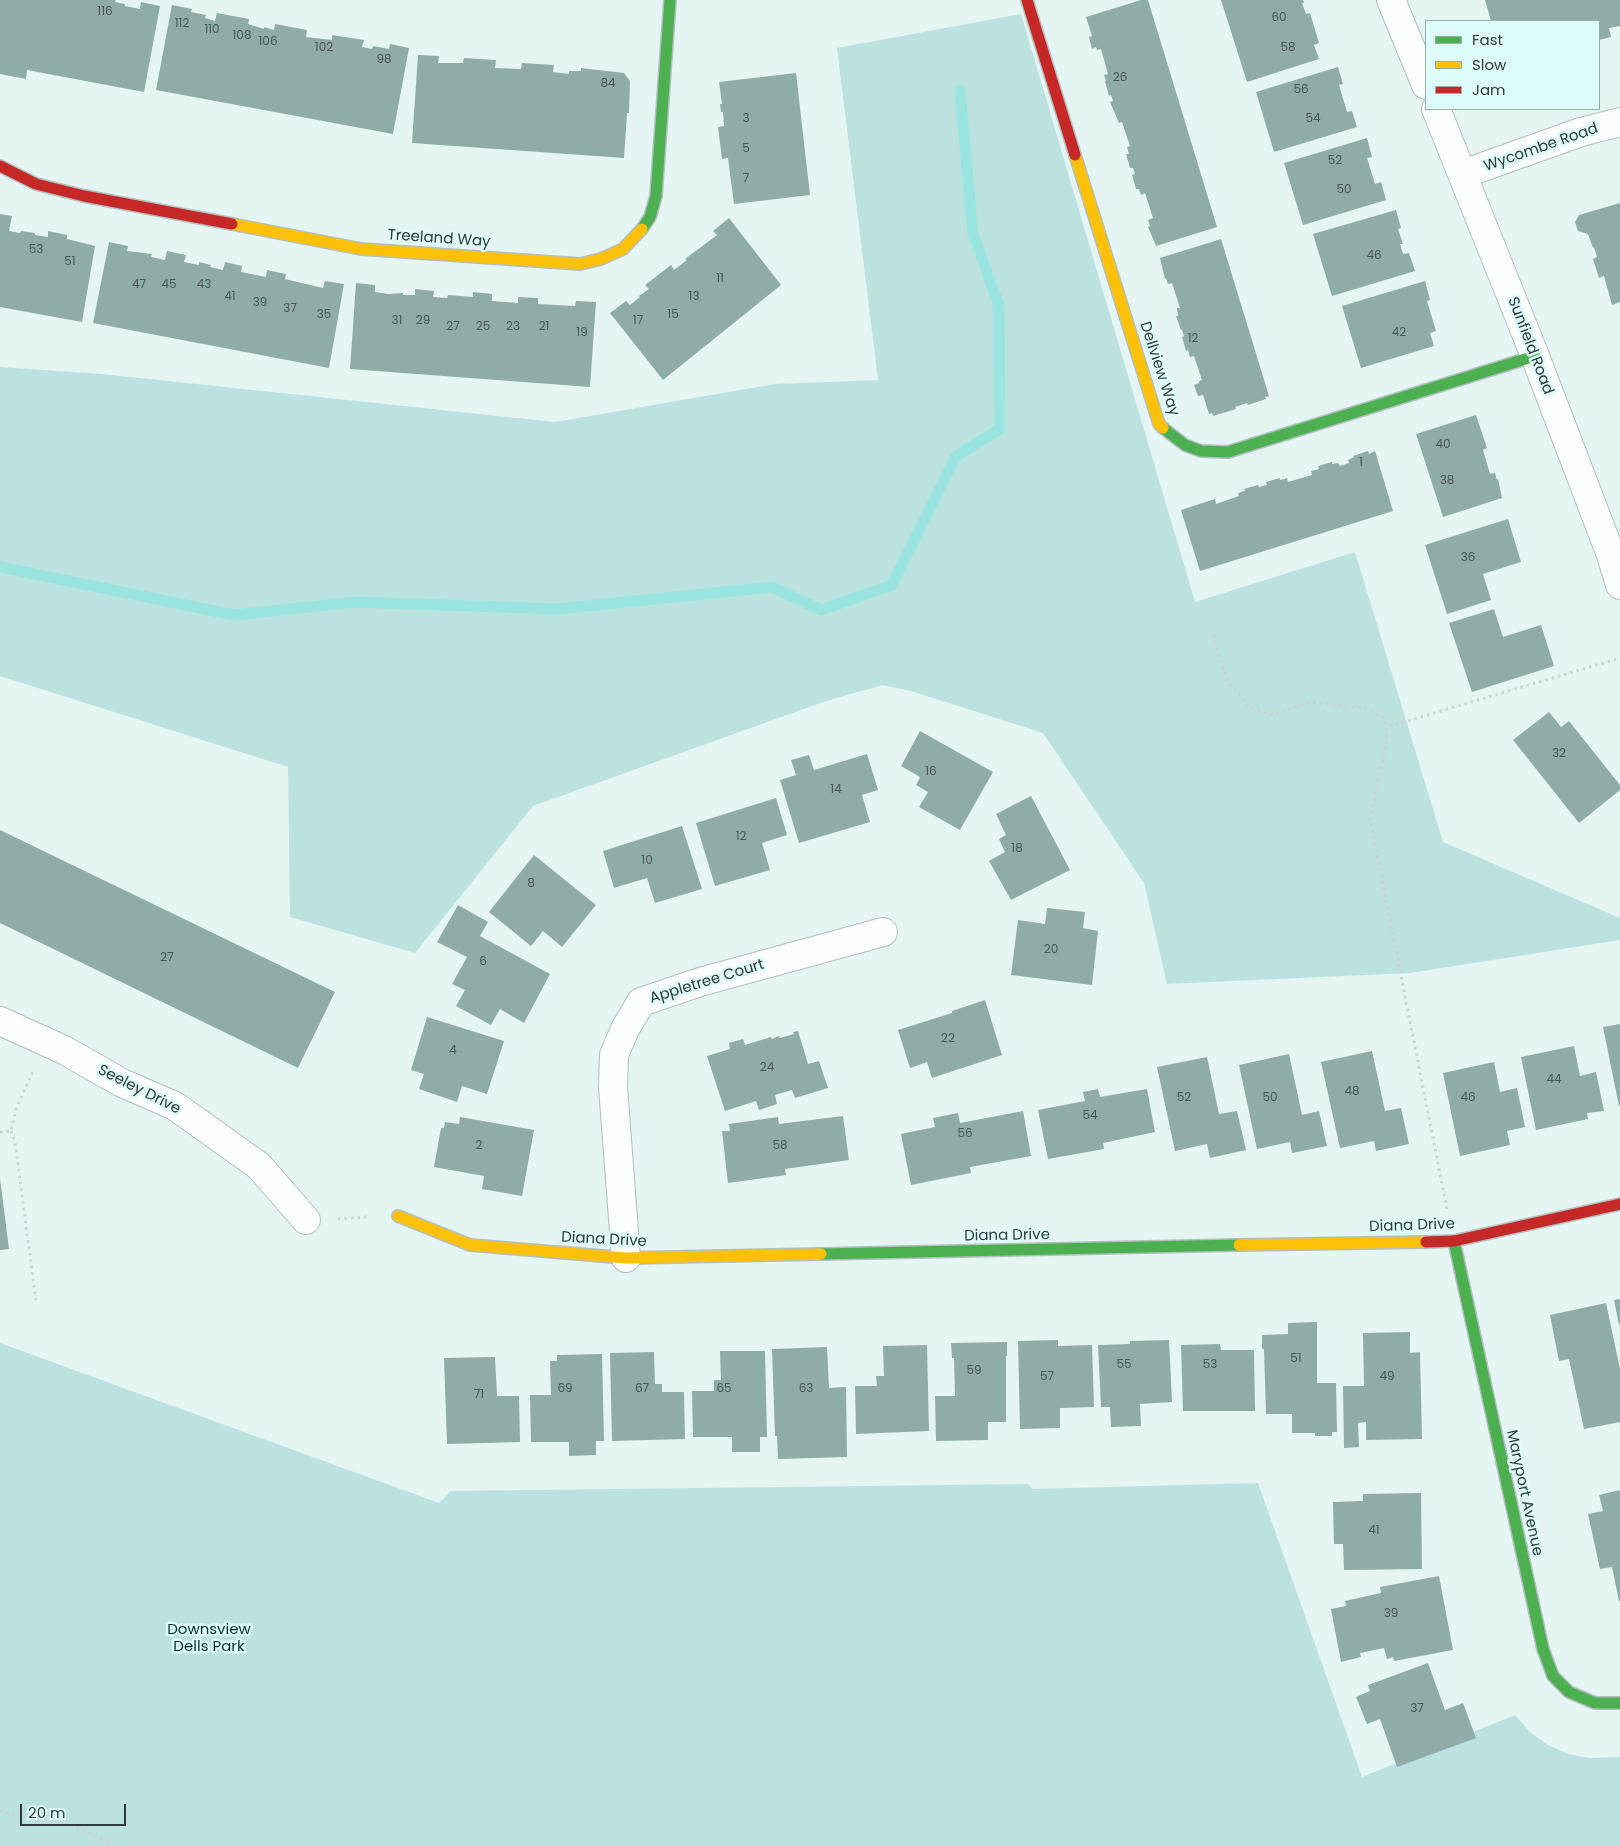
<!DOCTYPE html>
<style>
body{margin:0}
#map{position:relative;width:1620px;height:1846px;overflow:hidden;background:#e5f5f3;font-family:Poppins,sans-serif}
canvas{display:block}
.legend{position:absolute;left:1425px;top:20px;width:175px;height:90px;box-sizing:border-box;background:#defcf9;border:1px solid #98afad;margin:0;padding:6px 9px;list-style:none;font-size:15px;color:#2f3b3a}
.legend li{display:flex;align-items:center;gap:10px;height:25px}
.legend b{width:25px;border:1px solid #98afad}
.scale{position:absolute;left:20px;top:1804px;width:106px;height:22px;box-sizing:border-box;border:2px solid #2f3b3a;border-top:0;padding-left:6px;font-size:15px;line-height:18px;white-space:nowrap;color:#2f3b3a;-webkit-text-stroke:4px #defcf9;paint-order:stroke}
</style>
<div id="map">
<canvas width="1620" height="1846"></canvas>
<ul class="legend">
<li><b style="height:6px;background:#4caf50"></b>Fast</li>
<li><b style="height:6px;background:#ffc107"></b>Slow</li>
<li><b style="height:6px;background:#c62828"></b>Jam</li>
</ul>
<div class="scale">20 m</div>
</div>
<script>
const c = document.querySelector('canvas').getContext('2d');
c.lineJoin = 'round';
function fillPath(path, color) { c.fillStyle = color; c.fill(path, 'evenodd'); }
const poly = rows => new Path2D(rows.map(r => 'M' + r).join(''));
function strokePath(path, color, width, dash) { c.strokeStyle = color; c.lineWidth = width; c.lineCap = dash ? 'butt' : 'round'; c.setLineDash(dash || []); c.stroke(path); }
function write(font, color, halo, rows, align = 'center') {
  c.font = font + ' Poppins,sans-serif'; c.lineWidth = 5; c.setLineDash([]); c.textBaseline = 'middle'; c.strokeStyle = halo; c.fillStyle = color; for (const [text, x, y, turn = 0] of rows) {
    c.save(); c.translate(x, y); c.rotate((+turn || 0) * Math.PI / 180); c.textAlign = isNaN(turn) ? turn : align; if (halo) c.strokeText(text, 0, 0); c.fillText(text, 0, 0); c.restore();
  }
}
const green = poly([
 [1021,14,1195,602,1355,552,1443,842,1620,918,1620,940,1410,973,1167,984,1144,883,1043,733,911,691,883,685,826,701,533,806,415,953,290,917,288,767,0,676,0,367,102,374,555,422,775,384,878,380,837,48],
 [0,1343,439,1503,451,1491,1028,1484,1033,1489,1258,1483,1362,1777,1515,1715,1531,1733,1548,1745,1568,1754,1589,1758,1620,1757,1620,1846,0,1846]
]);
const stream = poly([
 [0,567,234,615,355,602,557,609,772,587,821,610,892,585,956,456,1000,429,999,305,973,234,960,91]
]);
const building = poly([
 [0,0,116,0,115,2,125,4,125,6,140,9,141,2,160,6,144,92,27,70,26,79,0,74],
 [1141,0,1148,0,1217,227,1156,246,1148,227,1150,226,1148,220,1153,218,1145,193,1141,195,1139,189,1136,189,1132,175,1135,174,1133,168,1130,168,1126,154,1129,154,1127,147,1130,146,1122,122,1119,123,1110,102,1113,101,1111,95,1109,96,1105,81,1106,81,1104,75,1108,74,1101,49,1097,50,1096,47,1092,49,1089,37,1092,36,1086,17],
 [1221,0,1303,0,1304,3,1302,3,1306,14,1310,13,1319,43,1314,45,1319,59,1247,82],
 [1485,0,1620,0,1620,26,1609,28,1611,37,1599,40,1599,21,1491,21],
 [172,5,192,9,191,12,206,15,205,18,215,21,217,13,249,19,248,24,264,29,264,27,274,30,275,24,307,30,306,37,332,40,332,35,364,40,362,47,372,49,373,46,389,49,390,44,409,48,393,134,156,90],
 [418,55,439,56,438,63,463,63,464,58,496,60,495,68,521,69,522,63,554,65,553,72,569,74,569,71,581,71,581,68,624,73,630,81,629,113,627,113,624,158,412,143],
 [1338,67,1343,84,1339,85,1347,112,1352,111,1357,127,1274,152,1256,92],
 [796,73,810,195,734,204,728,158,722,159,718,127,724,126,723,112,721,112,720,104,722,104,719,82],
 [1367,138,1372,157,1367,158,1375,184,1381,182,1386,200,1303,225,1284,163],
 [1620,203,1620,302,1612,305,1604,276,1599,278,1593,259,1597,257,1594,247,1593,248,1588,234,1578,231,1575,222,1579,215],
 [1396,210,1401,228,1398,229,1403,244,1400,244,1403,254,1409,253,1415,271,1332,296,1313,234],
 [0,214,12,216,9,231,20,233,21,231,35,233,35,235,48,237,48,231,67,235,67,239,95,246,82,322,0,307],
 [729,218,781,285,663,380,610,313,626,301,630,305,640,297,639,296,649,289,645,285,671,265,674,270,687,260,685,259,717,235,713,231],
 [1221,239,1269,396,1265,397,1266,399,1248,405,1247,403,1235,407,1236,409,1213,416,1212,413,1209,414,1203,395,1198,396,1194,385,1199,383,1199,381,1202,380,1194,356,1190,357,1188,350,1186,351,1182,337,1184,336,1182,330,1181,330,1176,316,1178,316,1177,308,1180,308,1172,283,1168,284,1166,278,1165,279,1160,258],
 [109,242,128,246,127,251,152,254,151,257,165,260,167,251,186,255,184,262,199,265,199,262,211,265,210,267,223,270,225,262,242,266,241,272,266,277,267,270,281,273,286,274,285,279,323,288,325,281,344,284,329,368,93,323],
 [1425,281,1430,300,1427,301,1436,331,1430,333,1434,346,1361,368,1342,306],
 [356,283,375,285,375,292,388,294,403,293,403,295,415,295,415,289,434,291,433,297,447,298,448,295,473,297,473,292,492,294,492,301,518,303,518,297,538,298,538,304,575,306,576,301,596,302,590,387,350,369],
 [1476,415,1487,448,1483,450,1490,474,1495,473,1497,480,1498,479,1502,498,1443,517,1416,434],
 [1368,451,1369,454,1375,451,1393,511,1200,571,1181,510,1215,499,1216,504,1239,496,1238,493,1245,491,1244,489,1258,485,1259,487,1267,485,1266,482,1280,478,1280,480,1287,478,1288,482,1312,475,1311,471,1319,469,1318,466,1332,462,1332,464,1338,463,1340,466,1349,463,1348,460,1354,457,1353,456],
 [1508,519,1521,562,1483,574,1491,600,1447,614,1425,545],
 [1494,609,1503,637,1541,625,1554,666,1472,692,1449,623],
 [1549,712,1561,727,1569,721,1620,785,1620,790,1579,823,1513,740],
 [920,731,993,772,960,830,919,807,928,792,916,785,920,777,901,766],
 [867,754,878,790,862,795,870,822,799,843,780,780,796,775,791,760,809,755,814,770],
 [1031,796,1070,870,1011,900,989,861,1005,852,999,839,1006,835,996,814],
 [776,798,787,835,762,843,770,870,715,886,696,823],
 [682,826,702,889,655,903,647,878,614,888,603,851],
 [0,830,335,992,298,1068,0,923],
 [534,855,596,905,562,947,543,931,531,946,489,912],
 [458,905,488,922,480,936,550,974,524,1023,500,1009,491,1025,456,1006,465,990,452,984,467,957,437,942],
 [1047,908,1085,912,1083,928,1098,931,1092,985,1011,975,1018,920,1045,924],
 [985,1000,1002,1055,932,1078,927,1062,910,1068,898,1030,952,1013,952,1011],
 [427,1017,504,1041,487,1094,462,1086,457,1102,419,1089,424,1074,411,1070],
 [1620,1024,1620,1106,1619,1106,1603,1027],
 [798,1031,808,1064,819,1061,828,1088,795,1098,792,1090,775,1095,777,1104,759,1110,756,1101,725,1111,707,1056,730,1049,729,1043,743,1039,745,1045,771,1037,772,1039,779,1036,780,1038,794,1034,793,1032],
 [1574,1046,1580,1076,1596,1072,1604,1111,1587,1113,1588,1119,1536,1130,1521,1057],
 [1372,1051,1385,1111,1401,1108,1409,1144,1376,1151,1374,1141,1340,1148,1321,1062],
 [1289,1054,1302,1115,1319,1111,1327,1146,1292,1153,1290,1142,1257,1149,1239,1065],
 [1207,1057,1219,1114,1237,1111,1246,1150,1210,1158,1207,1144,1175,1151,1157,1067],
 [1494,1062,1500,1092,1517,1088,1525,1127,1507,1131,1510,1145,1460,1156,1443,1073],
 [1098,1089,1100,1097,1147,1089,1155,1132,1103,1143,1104,1149,1048,1159,1038,1110,1085,1101,1083,1092],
 [1023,1111,1031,1156,970,1167,971,1173,911,1185,901,1134,935,1127,933,1118,958,1113,960,1123],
 [843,1116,849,1160,785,1169,786,1175,728,1183,722,1131,730,1131,729,1124,778,1117,779,1124],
 [460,1117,534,1130,522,1196,482,1189,484,1176,434,1167,441,1128,444,1128,445,1122,459,1124],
 [0,1179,9,1249,0,1250],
 [1620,1299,1620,1324,1619,1325,1614,1300],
 [1606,1303,1620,1369,1620,1422,1584,1429,1569,1359,1559,1361,1550,1315],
 [1317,1322,1317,1383,1336,1383,1337,1432,1332,1432,1332,1436,1315,1436,1315,1433,1292,1433,1292,1414,1266,1414,1264,1349,1262,1349,1262,1335,1288,1334,1288,1323],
 [1410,1332,1410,1353,1420,1352,1422,1439,1366,1440,1366,1422,1358,1423,1359,1447,1344,1448,1343,1386,1364,1386,1363,1333],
 [1058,1340,1058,1346,1092,1345,1094,1407,1060,1408,1060,1428,1020,1429,1018,1341],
 [1169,1340,1172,1402,1140,1404,1141,1426,1111,1427,1110,1407,1101,1407,1098,1345,1130,1344,1130,1341],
 [1007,1342,1007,1356,1006,1356,1006,1422,988,1422,988,1440,936,1441,935,1396,955,1396,954,1358,952,1358,951,1343],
 [1220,1344,1221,1350,1254,1350,1255,1411,1183,1411,1181,1345],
 [927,1345,929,1431,856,1434,855,1386,877,1386,876,1376,884,1376,883,1346],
 [827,1347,829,1388,846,1387,847,1457,778,1459,777,1436,775,1436,772,1349],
 [720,1351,765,1351,767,1437,760,1437,760,1452,732,1452,732,1437,693,1437,692,1391,714,1391,714,1380,721,1380],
 [654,1352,655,1384,662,1384,662,1392,684,1392,685,1439,612,1441,610,1353],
 [602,1354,604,1441,596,1441,596,1455,569,1456,569,1442,531,1442,530,1395,551,1395,550,1361,557,1361,557,1355],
 [495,1357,497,1396,519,1396,520,1442,447,1444,444,1358],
 [1620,1490,1620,1601,1619,1601,1612,1567,1600,1569,1588,1514,1603,1511,1599,1495],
 [1421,1493,1422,1569,1344,1570,1343,1544,1334,1544,1333,1502,1363,1501,1363,1494],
 [1439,1576,1453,1650,1394,1661,1393,1657,1387,1659,1384,1648,1360,1653,1361,1657,1341,1662,1331,1609,1346,1606,1345,1601,1381,1593,1380,1587],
 [1428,1663,1445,1710,1463,1703,1476,1738,1397,1767,1380,1719,1367,1724,1356,1697,1370,1691,1368,1685]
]);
const path = poly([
 [1213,635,1227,680,1251,708,1273,715,1309,702,1363,708,1384,717,1387,726],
 [11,1131,15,1142,36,1301],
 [0,1132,11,1131,16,1109,33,1071],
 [1447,1209,1370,819,1387,741,1387,727,1620,658],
 [338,1219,367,1217],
 [0,1811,69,1825,119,1846]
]);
const street = poly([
 [1391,0,1426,85],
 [1436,109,1535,356,1611,555,1620,585],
 [1463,174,1581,132,1620,122],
 [0,1021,64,1050,122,1083,175,1106,259,1166,306,1220],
 [626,1258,613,1087,614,1055,625,1029,641,1002,700,982,883,932]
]);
const fast = poly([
 [642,229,650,217,656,196,670,0],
 [1163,428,1185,445,1201,451,1228,452,1535,356],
 [1454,1241,1543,1649,1553,1676,1569,1692,1595,1703,1620,1703],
 [821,1254,1239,1245]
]);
const slow = poly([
 [1075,155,1159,424,1163,428],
 [232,224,361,249,580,264,601,259,623,249,642,229],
 [398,1216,470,1245,626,1258,821,1254],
 [1239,1245,1426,1242]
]);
const jam = poly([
 [1027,0,1075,155],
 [0,166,36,184,84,196,232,224],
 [1426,1242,1454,1241,1620,1204]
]);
const numberNames = [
 ["116",105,12],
 ["60",1279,18],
 ["112",182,24],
 ["110",212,30],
 ["108",242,36],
 ["106",268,42],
 ["102",324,48],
 ["58",1288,48],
 ["98",384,60],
 ["26",1120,78],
 ["84",608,84],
 ["56",1301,90],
 ["3",746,119],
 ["54",1313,119],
 ["5",746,149],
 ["52",1335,161],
 ["7",746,179],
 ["50",1344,190],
 ["53",36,250],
 ["46",1374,256],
 ["51",70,262],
 ["11",720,279],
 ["47",139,285],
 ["45",169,285],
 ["43",204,285],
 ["41",230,297],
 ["13",694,297],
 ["39",260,303],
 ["37",290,309],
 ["35",324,315],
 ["15",673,315],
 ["31",397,321],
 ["29",423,321],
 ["17",638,321],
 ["27",453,327],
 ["25",483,327],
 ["23",513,327],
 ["21",544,327],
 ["19",582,333],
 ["42",1399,333],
 ["12",1193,339],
 ["40",1443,445],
 ["1",1361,463],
 ["38",1447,481],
 ["36",1468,558],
 ["32",1559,754],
 ["16",931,772],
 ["14",836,790],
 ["12",741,837],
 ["18",1017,849],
 ["10",647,861],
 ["8",531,884],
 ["20",1051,950],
 ["27",167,958],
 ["6",483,962],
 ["22",948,1039],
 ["4",453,1051],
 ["24",767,1068],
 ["44",1554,1080],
 ["48",1352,1092],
 ["52",1184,1098],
 ["50",1270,1098],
 ["46",1468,1098],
 ["54",1090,1116],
 ["56",965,1134],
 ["2",479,1146],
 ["58",780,1146],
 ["51",1296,1359],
 ["55",1124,1365],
 ["53",1210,1365],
 ["59",974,1371],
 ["57",1047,1377],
 ["49",1387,1377],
 ["69",565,1389],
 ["67",642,1389],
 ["65",724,1389],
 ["63",806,1389],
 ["71",479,1395],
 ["41",1374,1531],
 ["39",1391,1614],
 ["37",1417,1709]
];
const streetNames = [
 ["Wycombe Road",1541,148,-19],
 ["Treeland Way",439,239,4],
 ["Sunfield Road",1530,346,69],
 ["Dellview Way",1159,369,72],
 ["Appletree Court",707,982,-17],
 ["Seeley Drive",139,1090,27],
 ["Diana Drive",1412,1226,-2],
 ["Diana Drive",1007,1236,-1],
 ["Diana Drive",604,1240,3],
 ["Maryport Avenue",1524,1493,78]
];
const parkNames = [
 ["Downsview",209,1630],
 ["Dells Park",209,1647]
];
fillPath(green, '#bce2df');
strokePath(stream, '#9ae5df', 11);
fillPath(building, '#8faca9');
strokePath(street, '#b2bfbe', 30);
strokePath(fast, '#b2bfbe', 14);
strokePath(slow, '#b2bfbe', 14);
strokePath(jam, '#b2bfbe', 14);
strokePath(path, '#ccd3d3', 3, [2.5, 4]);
strokePath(street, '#fbfefd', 28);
strokePath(fast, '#4caf50', 11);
strokePath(slow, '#ffc107', 11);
strokePath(jam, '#c62828', 11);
write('12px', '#475756', null, numberNames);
write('15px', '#2f3b3a', '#defcf9', streetNames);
write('15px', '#00312e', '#defcf9', parkNames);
</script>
